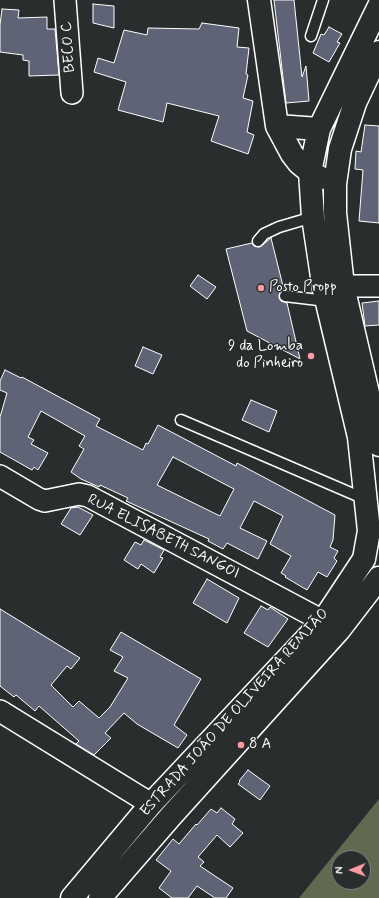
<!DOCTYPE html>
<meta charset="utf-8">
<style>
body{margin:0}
#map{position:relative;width:379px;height:898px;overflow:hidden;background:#2a2d2e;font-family:Mynerve,sans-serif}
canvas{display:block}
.north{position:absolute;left:331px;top:850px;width:40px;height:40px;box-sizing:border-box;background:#2a2d2e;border:1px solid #7f8182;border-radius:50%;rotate:269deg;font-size:11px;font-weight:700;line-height:16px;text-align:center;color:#fff}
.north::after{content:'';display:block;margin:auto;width:14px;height:18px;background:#ff9aa2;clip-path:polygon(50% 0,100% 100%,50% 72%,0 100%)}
</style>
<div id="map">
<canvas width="379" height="898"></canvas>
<div class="north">N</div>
</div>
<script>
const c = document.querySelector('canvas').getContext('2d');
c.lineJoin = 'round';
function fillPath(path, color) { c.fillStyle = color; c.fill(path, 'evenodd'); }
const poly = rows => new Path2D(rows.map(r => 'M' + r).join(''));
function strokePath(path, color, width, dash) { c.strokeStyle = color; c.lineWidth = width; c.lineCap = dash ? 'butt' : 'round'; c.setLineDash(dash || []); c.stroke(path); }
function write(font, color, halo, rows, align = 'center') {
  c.font = font + ' Mynerve,sans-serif'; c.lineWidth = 3; c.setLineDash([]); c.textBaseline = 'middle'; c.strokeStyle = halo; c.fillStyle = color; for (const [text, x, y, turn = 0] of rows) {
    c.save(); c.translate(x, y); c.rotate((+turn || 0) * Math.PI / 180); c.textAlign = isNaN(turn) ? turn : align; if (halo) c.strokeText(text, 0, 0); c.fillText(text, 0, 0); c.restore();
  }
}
const green = poly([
 [379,799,379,898,299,898],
 [339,858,363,858,363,882,339,882]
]);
const building = poly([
 [274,0,294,0,302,77,306,66,309,101,286,103,274,0],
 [93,4,114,6,114,28,93,23,93,4],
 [2,9,19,10,18,18,47,17,47,29,55,29,59,75,29,76,29,61,23,60,23,55,0,52,0,25,2,9],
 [202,23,239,28,237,47,249,48,246,74,248,75,243,98,253,101,247,132,254,135,248,154,211,141,219,116,167,103,163,122,118,110,126,82,94,72,98,58,114,63,124,30,147,35,148,28,199,29,202,23],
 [329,27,342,34,337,42,340,43,329,62,313,53,321,34,324,35,329,27],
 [365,125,379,126,379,223,359,221,363,170,355,169,356,151,361,152,365,125],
 [271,238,284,290,280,292,279,298,281,301,287,303,300,359,247,331,226,249,252,243,254,246,260,247,271,238],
 [198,275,216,287,207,299,190,286,198,275],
 [379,301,379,325,365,326,362,303,379,301],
 [143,347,162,355,153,374,135,366,143,347],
 [5,370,21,378,22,377,100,419,96,426,143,450,146,443,148,444,158,425,236,466,237,463,335,515,333,540,330,547,338,551,334,558,337,561,327,577,318,572,307,590,285,577,286,576,281,573,291,556,270,544,283,516,254,501,240,528,267,541,258,559,227,543,223,549,208,541,209,539,126,501,128,498,100,485,99,487,81,479,71,472,84,449,79,446,85,436,41,411,28,437,34,440,31,444,48,453,38,470,34,467,32,470,0,452,0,417,7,393,0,390,0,381,5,370],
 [173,457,234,489,220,516,157,485,173,457],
 [251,400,277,411,269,432,242,420,251,400],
 [78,507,93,515,80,535,61,524,71,508,78,507],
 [144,540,164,550,160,557,163,558,154,573,141,564,138,569,124,560,135,542,141,545,144,540],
 [207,579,239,598,227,623,193,603,207,579],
 [261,606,268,610,270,607,288,619,268,647,244,633,261,606],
 [0,609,80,658,71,669,67,666,51,685,73,707,79,701,99,718,110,707,128,678,114,671,123,657,110,650,121,632,201,679,174,725,187,735,178,748,137,724,124,713,105,733,111,738,94,755,76,744,79,741,39,706,35,711,16,695,14,697,0,686,0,609],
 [248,770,270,786,260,800,238,784,240,782,239,781,248,770],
 [221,808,235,819,232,824,243,833,230,847,217,835,198,857,204,862,200,866,233,888,226,898,215,898,197,886,188,898,172,898,159,888,171,871,156,860,173,839,179,844,196,824,197,825,211,809,217,813,221,808]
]);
const lane = poly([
 [311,36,323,0],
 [258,241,264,234,279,227,313,217],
 [285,296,327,301],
 [181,420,367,500]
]);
const street = poly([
 [65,0,72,93],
 [343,286,379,286],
 [0,476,39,499,45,501,79,494,88,496,323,621],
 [0,711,151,804]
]);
const secondary = poly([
 [259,0,277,126,292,154,299,163,310,172,321,178],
 [379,52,355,103,340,149,335,184,335,213,343,286,377,432,379,445],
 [277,126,319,129],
 [72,898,151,804,323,621,364,559,369,531,359,437,324,290,313,217,310,172,319,129,379,6],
 [100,898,171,816,339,630,379,578]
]);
const markers = [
 [261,288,4,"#ff9aa2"],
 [311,356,4,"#ff9aa2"],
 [241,745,4,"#ff9aa2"]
];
const streetNames = [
 ["BECO C",69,47,-94],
 ["RUA ELISABETH SANGOI",163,537,27],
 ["ESTRADA JOÃO DE OLIVEIRA REMIÃO",235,713,-48]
];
const poiNames = [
 ["Posto Propp",269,288],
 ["9 da Lomba",303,347,"right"],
 ["do Pinheiro",303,364,"right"],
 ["8 A",249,745]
];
fillPath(green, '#616950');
fillPath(building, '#5e6375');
strokePath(building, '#fff', 1);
strokePath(lane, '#fff', 13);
strokePath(street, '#fff', 24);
strokePath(secondary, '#fff', 25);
strokePath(lane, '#2a2d2e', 10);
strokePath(street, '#2a2d2e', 21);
strokePath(secondary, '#2a2d2e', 22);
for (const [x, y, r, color] of markers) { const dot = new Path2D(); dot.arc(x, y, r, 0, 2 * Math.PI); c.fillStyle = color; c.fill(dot); strokePath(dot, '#2a2d2e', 1.5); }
write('15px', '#fff', '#2a2d2e', streetNames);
write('15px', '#fff', '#2a2d2e', poiNames, 'left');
</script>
